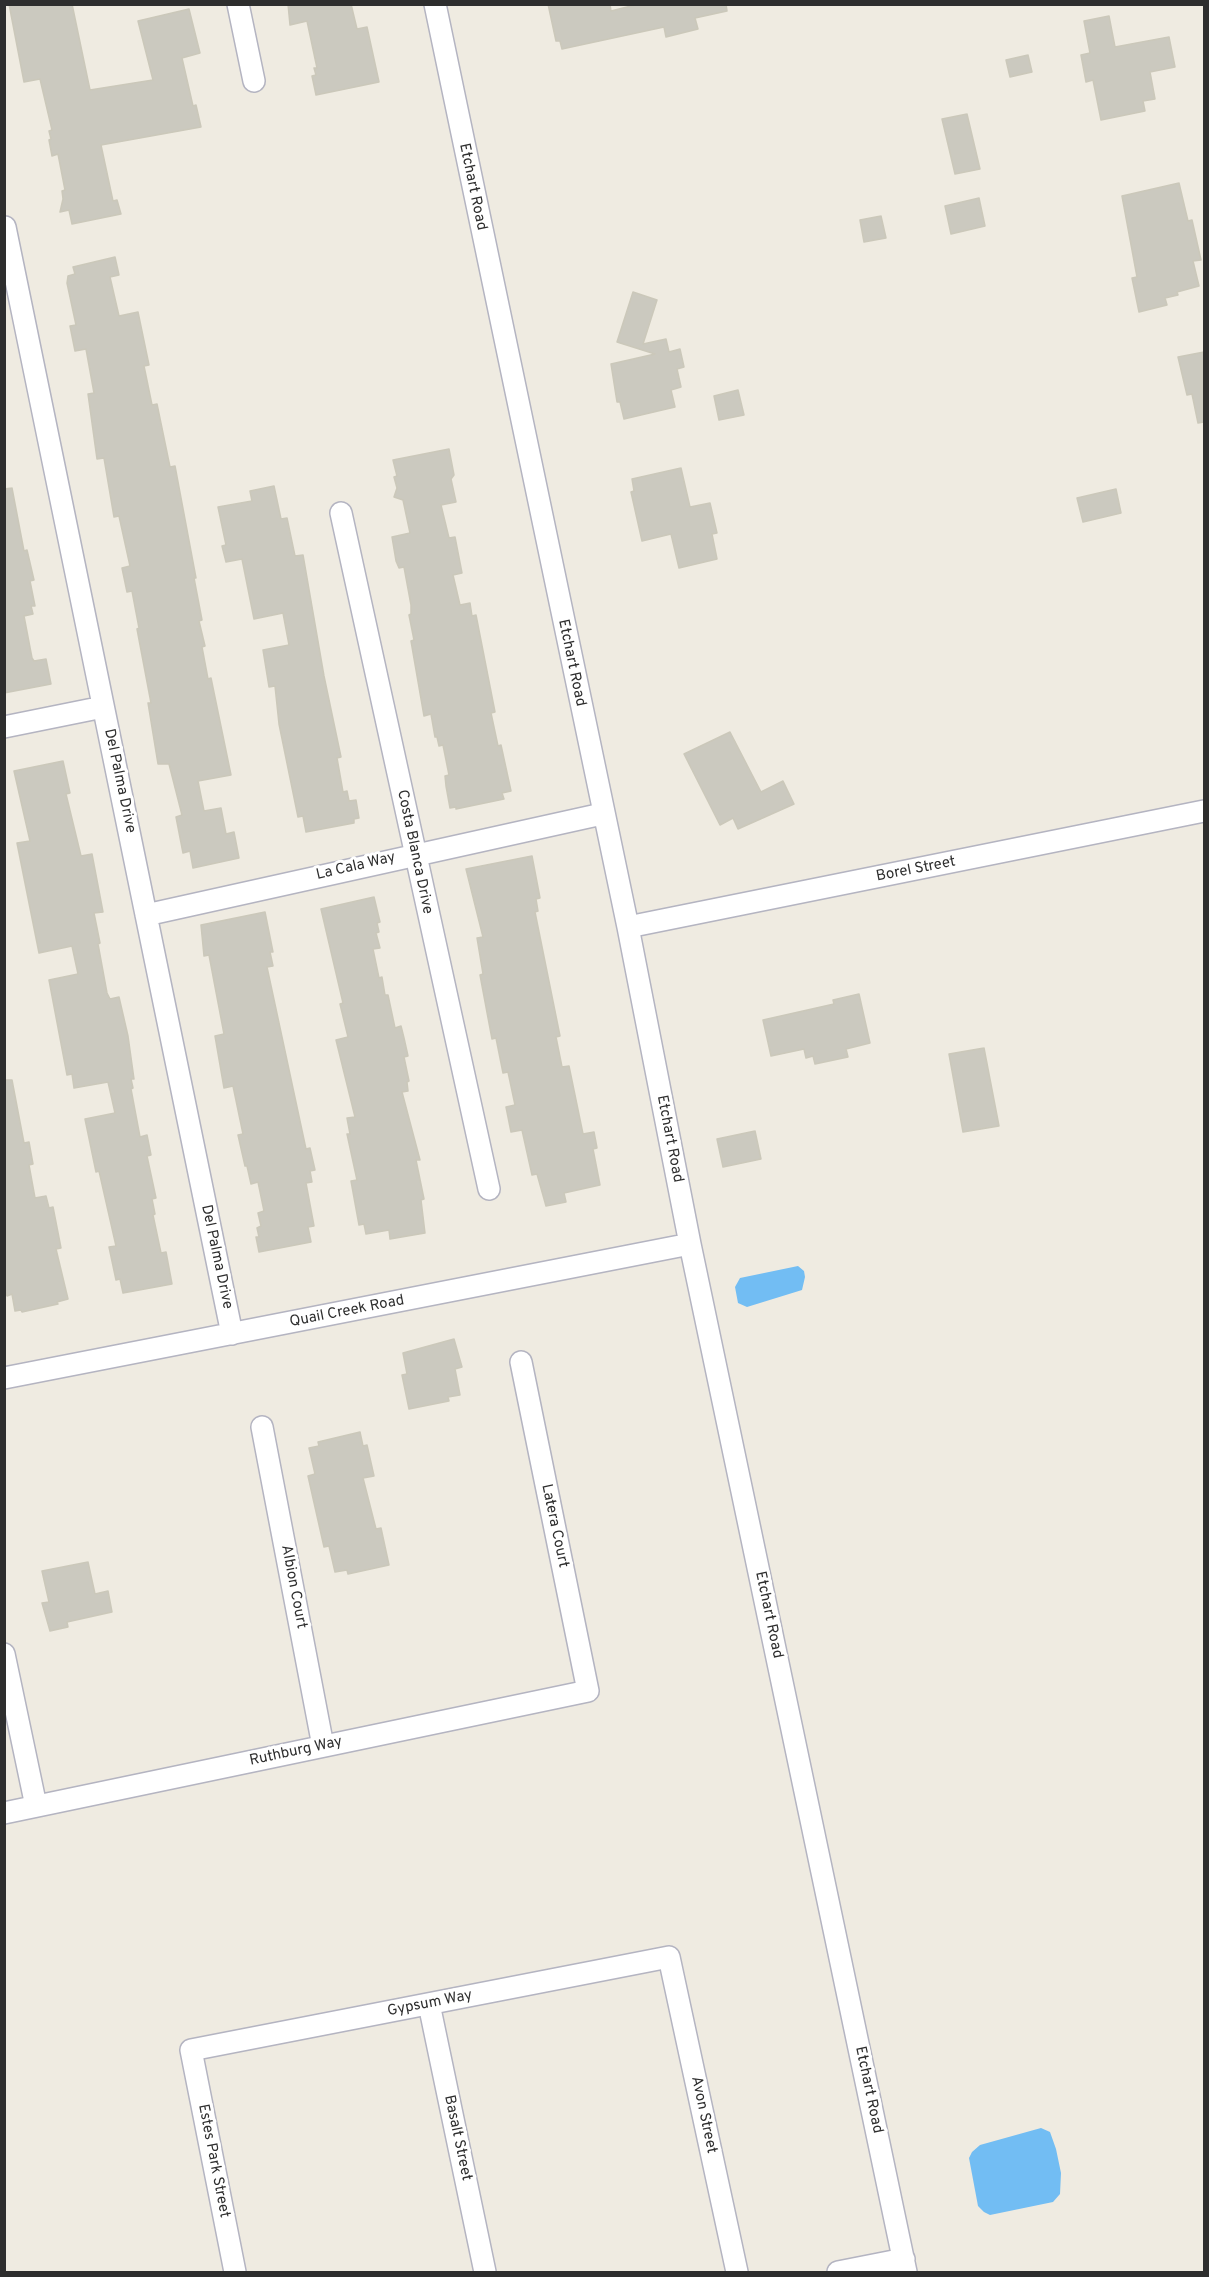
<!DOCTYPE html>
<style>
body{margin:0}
#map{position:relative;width:1209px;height:2277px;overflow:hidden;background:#efebe1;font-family:Overpass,sans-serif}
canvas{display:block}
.frame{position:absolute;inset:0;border:6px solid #2e2e2e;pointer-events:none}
</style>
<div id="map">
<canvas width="1209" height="2277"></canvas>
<div class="frame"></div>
</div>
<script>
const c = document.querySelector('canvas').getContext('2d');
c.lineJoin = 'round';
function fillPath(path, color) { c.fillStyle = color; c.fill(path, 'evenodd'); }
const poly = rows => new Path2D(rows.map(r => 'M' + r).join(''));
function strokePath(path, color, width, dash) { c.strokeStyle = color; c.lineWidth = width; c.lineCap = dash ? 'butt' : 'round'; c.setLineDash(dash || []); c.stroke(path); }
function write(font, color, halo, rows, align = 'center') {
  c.font = font + ' Overpass,sans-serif'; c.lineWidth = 6; c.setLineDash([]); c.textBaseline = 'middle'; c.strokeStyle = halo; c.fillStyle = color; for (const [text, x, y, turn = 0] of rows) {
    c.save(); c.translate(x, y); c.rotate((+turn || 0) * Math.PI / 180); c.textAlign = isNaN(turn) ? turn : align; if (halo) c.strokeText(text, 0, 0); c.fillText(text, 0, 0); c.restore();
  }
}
const water = poly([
 [798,1266,804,1271,805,1277,802,1290,747,1307,738,1303,735,1287,740,1278],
 [1041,2128,1050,2132,1056,2149,1061,2173,1060,2194,1053,2202,990,2215,984,2212,978,2206,969,2158,972,2152,980,2145]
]);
const building = poly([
 [9,4,72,4,90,90,153,80,138,21,189,9,200,53,182,58,193,106,196,105,201,127,101,145,113,201,117,200,121,214,72,224,69,210,60,212,63,199,62,191,65,190,58,154,52,156,49,140,51,139,49,131,52,130,40,79,24,82,9,4],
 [288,4,351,4,357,29,367,27,379,82,316,95,312,76,316,75,314,68,317,68,307,21,290,25,288,4],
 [548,4,610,4,611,11,639,4,726,4,727,11,695,18,698,29,666,37,664,27,562,49,560,41,556,41,548,4],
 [1109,16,1115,47,1169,37,1175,67,1150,72,1155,99,1143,101,1145,111,1101,120,1093,80,1086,82,1081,55,1090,53,1084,21,1109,16],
 [1028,55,1032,72,1010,77,1006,60,1028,55],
 [967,114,980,169,955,174,942,119,967,114],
 [1179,183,1188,221,1192,220,1201,260,1193,261,1199,286,1177,292,1178,295,1165,298,1167,305,1139,312,1132,278,1137,277,1122,196,1179,183],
 [979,198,985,226,951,234,945,206,979,198],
 [881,216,886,238,864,242,860,220,881,216],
 [115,257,119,275,110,277,119,316,138,312,149,365,144,366,152,405,157,404,170,467,175,466,196,578,194,578,202,620,199,621,205,646,202,647,208,679,211,678,231,775,198,781,204,811,221,808,226,834,234,832,239,858,193,868,190,851,183,853,176,817,182,815,169,764,158,764,148,703,151,703,137,629,139,628,132,591,127,592,122,568,130,566,119,516,114,517,104,458,97,459,88,394,94,393,86,349,75,351,70,326,76,325,67,283,68,276,75,274,73,267,115,257],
 [633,292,657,300,643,344,666,339,669,352,680,349,684,367,677,369,681,387,671,390,675,407,624,419,620,402,617,402,611,364,655,354,617,342,633,292],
 [1204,352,1204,422,1198,423,1192,394,1187,395,1178,357,1204,352],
 [738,390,744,415,719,420,714,396,738,390],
 [449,449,454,475,451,479,456,502,441,505,449,538,455,537,462,573,453,575,460,605,470,603,472,616,476,615,495,712,491,713,498,746,501,745,511,791,502,793,504,799,456,809,456,807,450,808,446,786,445,776,449,775,443,745,439,746,437,737,435,737,431,714,424,716,411,641,414,640,409,615,411,614,411,605,404,567,399,568,396,561,392,537,410,533,403,500,394,497,397,488,394,477,397,476,393,460,449,449],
 [681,468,690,507,710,503,717,533,712,534,717,559,679,568,671,534,642,541,631,492,634,491,632,479,681,468],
 [274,486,281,519,287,518,295,556,303,555,324,676,341,757,337,758,343,792,347,791,349,801,356,800,359,818,354,819,354,823,306,832,303,816,298,817,279,724,275,686,269,687,263,650,289,645,283,613,254,619,242,559,226,562,222,546,226,545,218,507,252,501,250,491,274,486],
 [12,488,24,551,27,550,34,580,30,581,35,606,31,606,33,614,24,616,32,658,34,661,46,659,51,684,4,693,4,489,12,488],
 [1116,489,1121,513,1083,522,1077,498,1116,489],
 [730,732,761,792,783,781,794,804,738,829,733,818,720,825,684,754,730,732],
 [63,761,70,793,66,794,81,856,92,854,103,912,94,913,100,943,98,944,107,993,110,999,119,997,128,1036,134,1079,131,1079,133,1088,131,1089,140,1137,147,1135,151,1155,147,1156,156,1198,152,1199,155,1214,153,1215,161,1253,166,1252,172,1284,123,1293,120,1279,116,1280,109,1247,116,1246,99,1171,96,1172,85,1119,115,1113,108,1082,74,1088,72,1074,67,1075,49,980,78,974,72,946,39,953,17,843,30,841,14,771,63,761],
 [532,856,540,898,536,899,538,911,535,912,560,1036,556,1037,562,1067,569,1066,583,1134,594,1132,597,1148,593,1149,600,1185,564,1193,566,1202,546,1206,537,1174,532,1175,522,1130,511,1132,506,1107,515,1105,508,1072,503,1073,496,1038,492,1039,480,975,483,974,477,938,483,937,466,869,532,856],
 [374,897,380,922,377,923,379,932,376,933,380,948,373,949,379,978,382,977,385,995,388,995,395,1028,401,1026,404,1038,408,1056,404,1057,409,1081,407,1082,408,1091,402,1092,420,1160,416,1160,424,1199,421,1200,425,1233,390,1239,389,1230,366,1234,364,1224,359,1225,351,1181,357,1180,347,1134,350,1134,347,1118,355,1117,336,1040,348,1037,340,1004,343,1003,321,909,374,897],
 [265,912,273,952,270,952,273,966,267,967,306,1149,310,1148,315,1170,310,1171,312,1182,306,1183,314,1226,308,1227,311,1242,259,1252,256,1237,259,1237,257,1228,261,1226,258,1213,264,1211,258,1182,251,1184,247,1166,245,1166,238,1135,243,1134,233,1086,224,1088,215,1036,224,1034,209,955,204,956,201,925,265,912],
 [859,994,870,1043,846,1049,848,1057,815,1064,813,1056,806,1058,804,1049,771,1056,763,1020,834,1004,833,1000,859,994],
 [984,1048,999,1126,963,1132,949,1054,984,1048],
 [4,1080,12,1080,24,1143,29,1142,33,1164,29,1165,35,1198,46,1196,49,1208,53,1207,61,1248,56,1249,68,1299,57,1302,58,1304,22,1312,21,1310,15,1311,12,1294,7,1296,4,1287,4,1080],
 [755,1131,761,1159,723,1167,717,1139,755,1131],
 [454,1339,462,1367,455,1369,460,1395,448,1397,449,1401,409,1409,402,1375,407,1374,403,1353,454,1339],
 [360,1432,363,1446,367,1445,374,1476,363,1478,376,1529,381,1528,389,1565,348,1574,347,1570,335,1572,329,1546,324,1547,308,1476,315,1474,309,1448,319,1446,318,1442,360,1432],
 [88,1562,95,1594,108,1591,112,1612,67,1622,68,1627,50,1631,42,1603,49,1602,42,1571,88,1562]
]);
const minor = poly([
 [238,4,254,81],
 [435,4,628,927,690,1244,906,2272],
 [5,227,232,1334],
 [341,513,489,1189],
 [4,727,103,707],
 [146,915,602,814],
 [628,927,1204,811],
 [4,1378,690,1244],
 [262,1427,323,1746],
 [4,1654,36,1806],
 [4,1813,588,1691,521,1362],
 [429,2004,485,2272],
 [235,2272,191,2050,669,1957,737,2272],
 [838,2272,904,2259]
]);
const streetNames = [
 ["Etchart Road",472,187,78],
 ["Etchart Road",571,663,78],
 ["Del Palma Drive",119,781,78],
 ["Costa Blanca Drive",414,852,78],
 ["La Cala Way",356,867,-13],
 ["Borel Street",916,870,-11],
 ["Etchart Road",669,1139,79],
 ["Del Palma Drive",216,1257,78],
 ["Quail Creek Road",347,1312,-11],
 ["Latera Court",554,1526,78],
 ["Albion Court",293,1587,79],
 ["Etchart Road",768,1615,78],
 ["Ruthburg Way",296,1752,-12],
 ["Gypsum Way",430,2004,-11],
 ["Etchart Road",868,2090,78],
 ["Avon Street",703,2115,78],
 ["Basalt Street",457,2138,78],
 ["Estes Park Street",213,2161,79]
];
fillPath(water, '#72bdf3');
fillPath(building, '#cbc9bf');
strokePath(building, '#cbc8ba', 1.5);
strokePath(minor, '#b4b4c1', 24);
strokePath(minor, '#fff', 21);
write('15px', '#2e2e2e', '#fff', streetNames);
</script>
